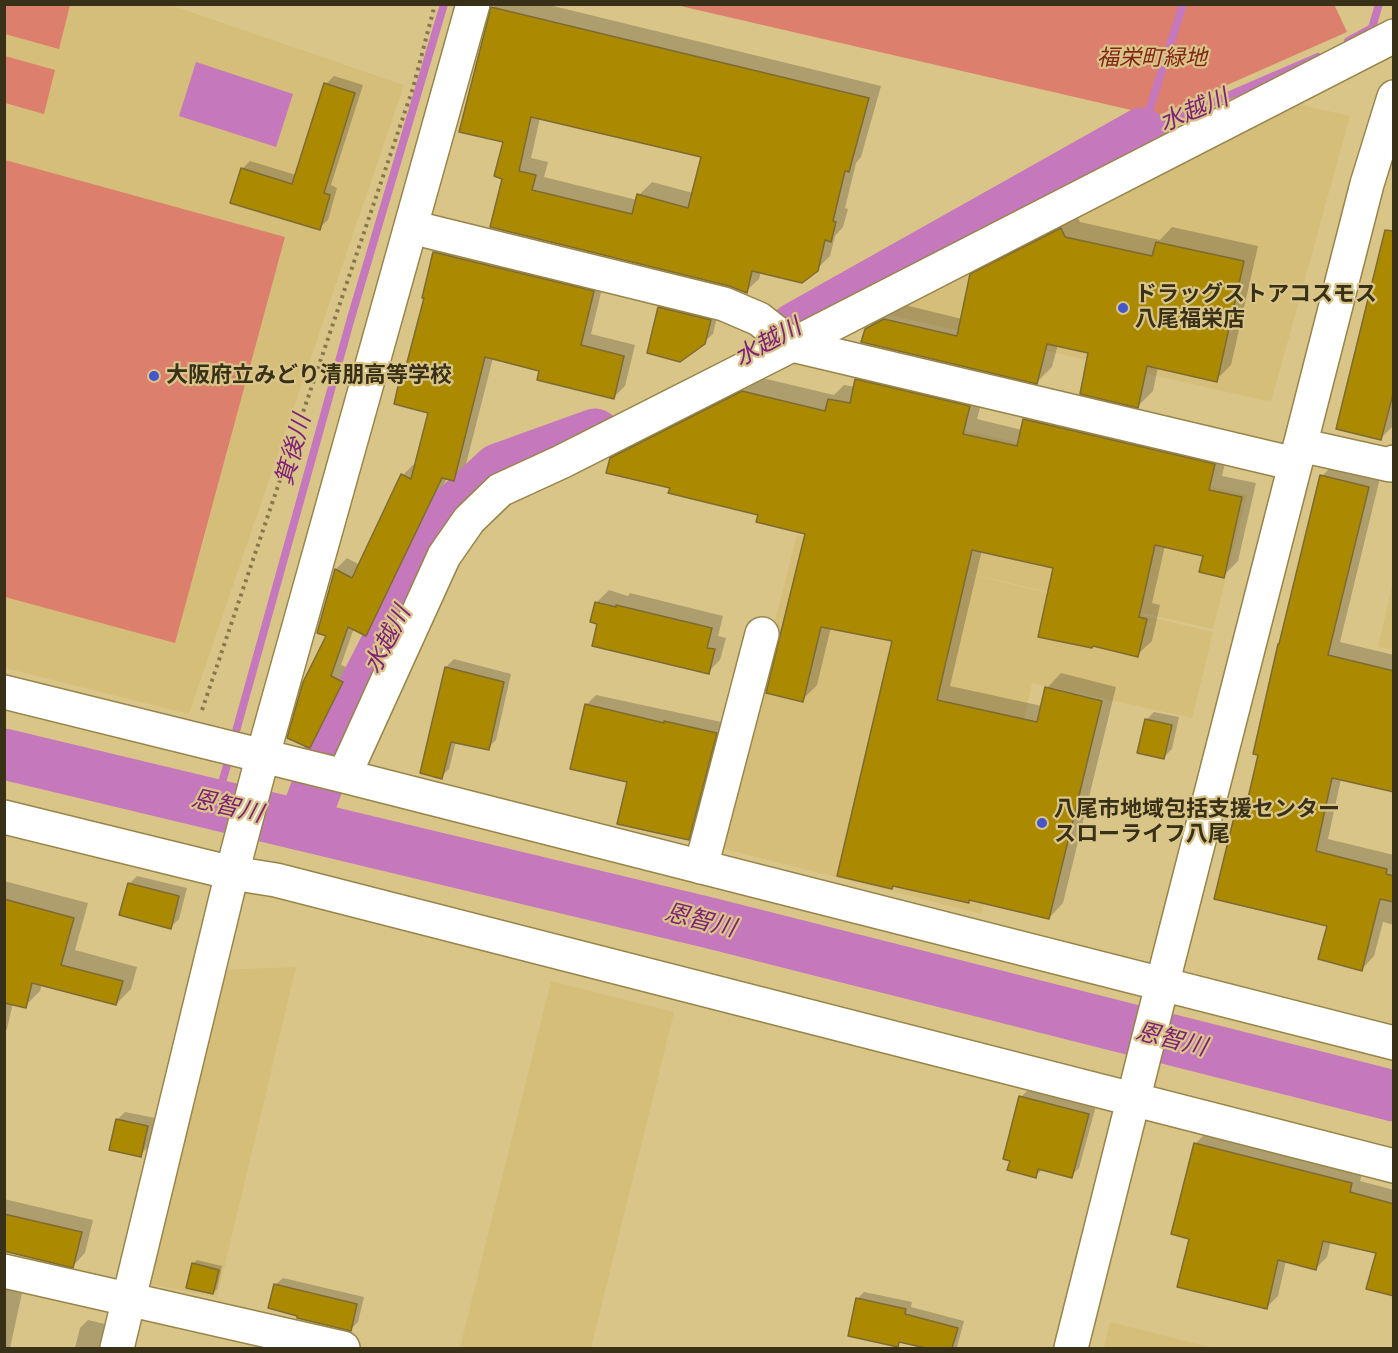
<!DOCTYPE html>
<meta charset="utf-8">
<style>
body{margin:0}
#map{position:relative;width:1398px;height:1353px;overflow:hidden;background:#dac589;font-family:"Zilla Slab",serif}
canvas{display:block}
.frame{position:absolute;inset:0;border:6px solid #383017;pointer-events:none}
</style>
<div id="map">
<canvas width="1398" height="1353"></canvas>
<div class="frame"></div>
</div>
<script>
const c = document.querySelector('canvas').getContext('2d');
c.lineJoin = 'round';
function fillPath(path, color) { c.fillStyle = color; c.fill(path, 'evenodd'); }
const poly = rows => new Path2D(rows.map(r => 'M' + r).join(''));
function strokePath(path, color, width, dash) { c.strokeStyle = color; c.lineWidth = width; c.lineCap = dash ? 'butt' : 'round'; c.setLineDash(dash || []); c.stroke(path); }
function write(font, color, halo, rows, align = 'center') {
  c.font = font + ' "Zilla Slab","Noto Sans JP",serif'; c.lineWidth = 4.5; c.setLineDash([]); c.textBaseline = 'middle'; c.strokeStyle = halo; c.fillStyle = color; for (const [text, x, y, turn = 0] of rows) {
    c.save(); c.translate(x, y); c.rotate((+turn || 0) * Math.PI / 180); c.textAlign = isNaN(turn) ? turn : align; if (halo) c.strokeText(text, 0, 0); c.fillText(text, 0, 0); c.restore();
  }
}
const built = poly([
 [4,5,170,5,404,85,189,714,5,668],
 [1278,100,1350,116,1271,402,876,312],
 [841,402,1247,495,1213,629,926,564,1213,632,1192,718,1032,683,982,914,717,847,797,535,825,542],
 [1393,582,1394,650,1393,650,1378,647],
 [296,967,217,1298,150,1284,144,1273,217,970],
 [551,981,674,1012,591,1348,460,1348],
 [1110,1322,1213,1348,1104,1348]
]);
const green = poly([
 [1334,4,1347,32,1157,116,676,5],
 [4,5,70,5,59,49,5,34],
 [5,56,55,70,44,114,5,103],
 [5,160,285,237,175,643,5,597]
]);
const water = poly([
 [196,62,293,94,276,147,179,116]
]);
const shadow = poly([
 [496,4,545,4,881,86,861,157,856,163,845,208,848,209,843,227,835,236,830,256,817,269,761,271,759,279,746,291,504,177,504,141,493,8],
 [540,118,702,156,693,193,652,182,639,195,637,200,544,177,548,162,531,158],
 [334,76,363,85,331,185,337,188,328,220,319,228,242,169,250,161,296,175,326,84],
 [1076,214,1080,222,1160,240,1172,227,1258,246,1231,365,1216,380,1158,367,1153,391,1138,406,1090,352,1058,344,1052,367,1037,382,866,330,882,314,901,304,962,319,972,275,988,260],
 [1394,231,1394,422,1392,427,1380,439],
 [445,241,604,280,591,334,635,345,625,386,614,397,541,370,493,358,465,468,454,479,447,478,377,623,366,634,354,628,341,665,353,670,321,735,310,747,328,635,318,632,336,569,347,558,360,565,403,475,414,464,416,465,430,412,403,370,408,364,426,297,434,252],
 [668,300,718,312,713,334,704,342,660,308],
 [871,365,984,392,977,419,1022,430,1024,420,1039,405,1228,450,1222,476,1256,483,1238,561,1223,576,1205,555,1165,546,1152,603,1160,605,1152,641,1137,655,1055,567,982,550,950,686,1042,706,1047,688,1061,673,1116,687,1063,903,1049,918,971,899,968,901,894,885,892,887,893,640,831,627,817,685,802,700,806,533,760,513,672,487,611,459,626,444,758,377,834,395,844,385,855,387,856,380],
 [1335,463,1381,474,1340,642,1394,655,1394,791,1341,779,1328,839,1394,855,1394,925,1383,922,1374,956,1362,969,1329,924,1237,810,1250,797,1322,476],
 [609,590,628,596,630,593,723,616,718,636,726,638,720,660,708,672,592,621,597,602],
 [454,659,511,674,496,740,488,748,456,741,449,769,441,777,446,667],
 [596,695,726,723,698,829,688,839,586,705],
 [1154,712,1179,717,1172,749,1164,757,1146,720],
 [137,876,187,888,179,919,171,927,129,884],
 [4,881,88,903,75,950,137,967,131,989,116,1004,42,984,40,991,25,1006,13,1003,7,1029,4,1031],
 [1029,1089,1096,1106,1079,1168,1071,1176,1043,1169,1035,1176,1021,1097],
 [125,1112,155,1118,148,1147,140,1155,117,1120],
 [1206,1133,1362,1173,1360,1181,1394,1190,1394,1294,1377,1252,1331,1241,1327,1257,1316,1268,1286,1261,1278,1296,1267,1307,1191,1238,1195,1144],
 [4,1199,93,1220,85,1253,73,1266,4,1250],
 [197,1260,222,1266,217,1289,213,1293,193,1264],
 [283,1278,364,1297,358,1322,351,1329,275,1285],
 [4,1280,24,1284,10,1348,4,1348],
 [864,1292,912,1302,911,1307,964,1321,957,1347,955,1348,932,1348,902,1341,897,1345,858,1298],
 [88,1320,109,1325,104,1348,75,1348,80,1328]
]);
const stream = poly([
 [1348,41,1372,28,1379,4],
 [1142,133,1318,57],
 [1142,133,1183,4],
 [233,742,351,318,444,4],
 [216,803,230,755]
]);
const river = poly([
 [795,328,1142,133],
 [4,754,710,923,1394,1096],
 [303,824,328,757,457,507,498,469,595,434]
]);
const building = poly([
 [491,7,869,98,849,172,845,171,833,221,836,222,831,242,825,240,818,271,802,283,752,271,747,293,729,286,490,227,502,179,494,176,503,142,459,132,491,7],
 [531,117,701,157,688,208,637,194,632,214,532,190,536,175,519,171,531,117],
 [324,83,355,93,324,193,330,195,320,230,230,203,241,168,292,184,324,83],
 [1061,228,1065,237,1152,256,1156,242,1244,261,1217,382,1147,366,1138,408,1080,394,1088,353,1047,344,1037,384,861,342,865,329,884,319,957,336,970,274,1061,228],
 [1385,230,1394,231,1394,390,1381,440,1336,429,1385,230],
 [433,252,594,291,581,345,624,356,614,399,537,380,539,371,485,357,454,481,442,478,366,636,348,627,331,676,343,682,310,748,307,747,287,738,303,682,326,636,317,633,335,569,352,578,401,474,411,479,428,413,394,404,402,369,405,370,424,298,422,298,433,252],
 [658,307,711,320,705,344,680,362,647,353,658,307],
 [855,379,970,406,963,434,1017,446,1023,419,1215,464,1209,490,1242,497,1224,578,1199,572,1203,556,1155,545,1139,617,1147,619,1138,657,1093,646,1092,648,1038,637,1053,568,972,550,937,700,1037,722,1045,687,1102,701,1049,919,969,900,969,903,893,886,892,889,837,876,892,641,821,627,803,702,766,693,805,534,756,522,758,515,668,493,670,488,606,473,610,458,742,391,825,411,828,399,850,403,855,379],
 [1320,475,1369,487,1328,655,1394,671,1394,792,1332,778,1316,851,1387,869,1386,874,1394,876,1394,902,1380,899,1362,971,1318,959,1327,926,1214,899,1236,809,1245,811,1258,755,1253,754,1278,644,1279,644,1320,475],
 [595,602,616,607,616,605,712,628,707,648,715,649,709,674,592,646,597,624,590,622,595,602],
 [445,667,504,682,489,750,451,742,442,779,420,773,445,667],
 [585,704,664,723,664,721,717,733,689,840,617,824,627,782,570,769,585,704],
 [1145,719,1172,725,1164,759,1137,753,1145,719],
 [128,883,179,896,171,929,119,915,128,883],
 [4,899,74,918,61,965,123,981,116,1005,32,983,26,1008,4,1003,4,899],
 [1019,1096,1089,1114,1072,1178,1038,1169,1036,1178,1007,1170,1010,1161,1003,1159,1019,1096],
 [116,1119,148,1126,141,1157,109,1150,116,1119],
 [1194,1143,1352,1183,1350,1192,1394,1204,1394,1296,1366,1289,1376,1253,1323,1241,1316,1270,1278,1260,1267,1309,1177,1287,1189,1239,1171,1234,1194,1143],
 [4,1214,82,1232,73,1268,4,1251,4,1214],
 [192,1263,219,1270,213,1294,186,1288,192,1263],
 [274,1284,357,1304,351,1331,297,1318,297,1316,268,1308,274,1284],
 [856,1298,906,1309,905,1314,958,1328,952,1348,926,1348,899,1342,898,1347,848,1336,856,1298]
]);
const path = poly([
 [202,710,413,88,435,4]
]);
const minor = poly([
 [411,227,724,304,759,319,792,345,1295,464],
 [1300,445,1390,465,1394,462],
 [4,692,344,776,1394,1043],
 [344,776,444,556,469,520,500,490,561,462,792,345,1394,36],
 [4,817,232,873,276,880,1394,1166],
 [701,867,762,634],
 [4,1271,343,1348],
 [117,1348,232,873,263,755,473,4],
 [1071,1348,1162,985,1367,184,1394,97]
]);
const markers = [
 [1123,308,6,"#4356ca"],
 [154,376,6,"#4356ca"],
 [1042,823,6,"#4356ca"]
];
const parkNames = [
 ["福栄町緑地",1152,59]
];
const poiNames = [
 ["ドラッグストアコスモス",1135,295],
 ["八尾福栄店",1135,320],
 ["大阪府立みどり清朋高等学校",166,376],
 ["八尾市地域包括支援センター",1054,810],
 ["スローライフ八尾",1054,835]
];
const waterNames = [
 ["水越川",1194,111,-23],
 ["水越川",768,343,-29],
 ["箕後川",294,450,-75],
 ["水越川",388,640,-63],
 ["恩智川",227,807,13],
 ["恩智川",700,921,14],
 ["恩智川",1171,1040,14]
];
fillPath(built, '#d5be79');
fillPath(green, '#dd7f6d');
fillPath(water, '#c678bd');
fillPath(shadow, '#0003');
strokePath(stream, '#c678bd', 8);
strokePath(river, '#c678bd', 51);
fillPath(building, '#ab8a02');
strokePath(building, '#7e6b31', 1.5);
strokePath(minor, '#98854a', 36);
strokePath(path, '#86784e', 4, [3, 4.5]);
strokePath(minor, '#fff', 33);
for (const [x, y, r, color] of markers) { const dot = new Path2D(); dot.arc(x, y, r, 0, 2 * Math.PI); c.fillStyle = color; c.fill(dot); strokePath(dot, '#dac589', 2); }
write('italic 22px', '#822517', '#dac589', parkNames);
write('bold 22px', '#383017', '#dac589', poiNames, 'left');
write('italic 24px', '#7f2177', '#dac589', waterNames);
</script>
